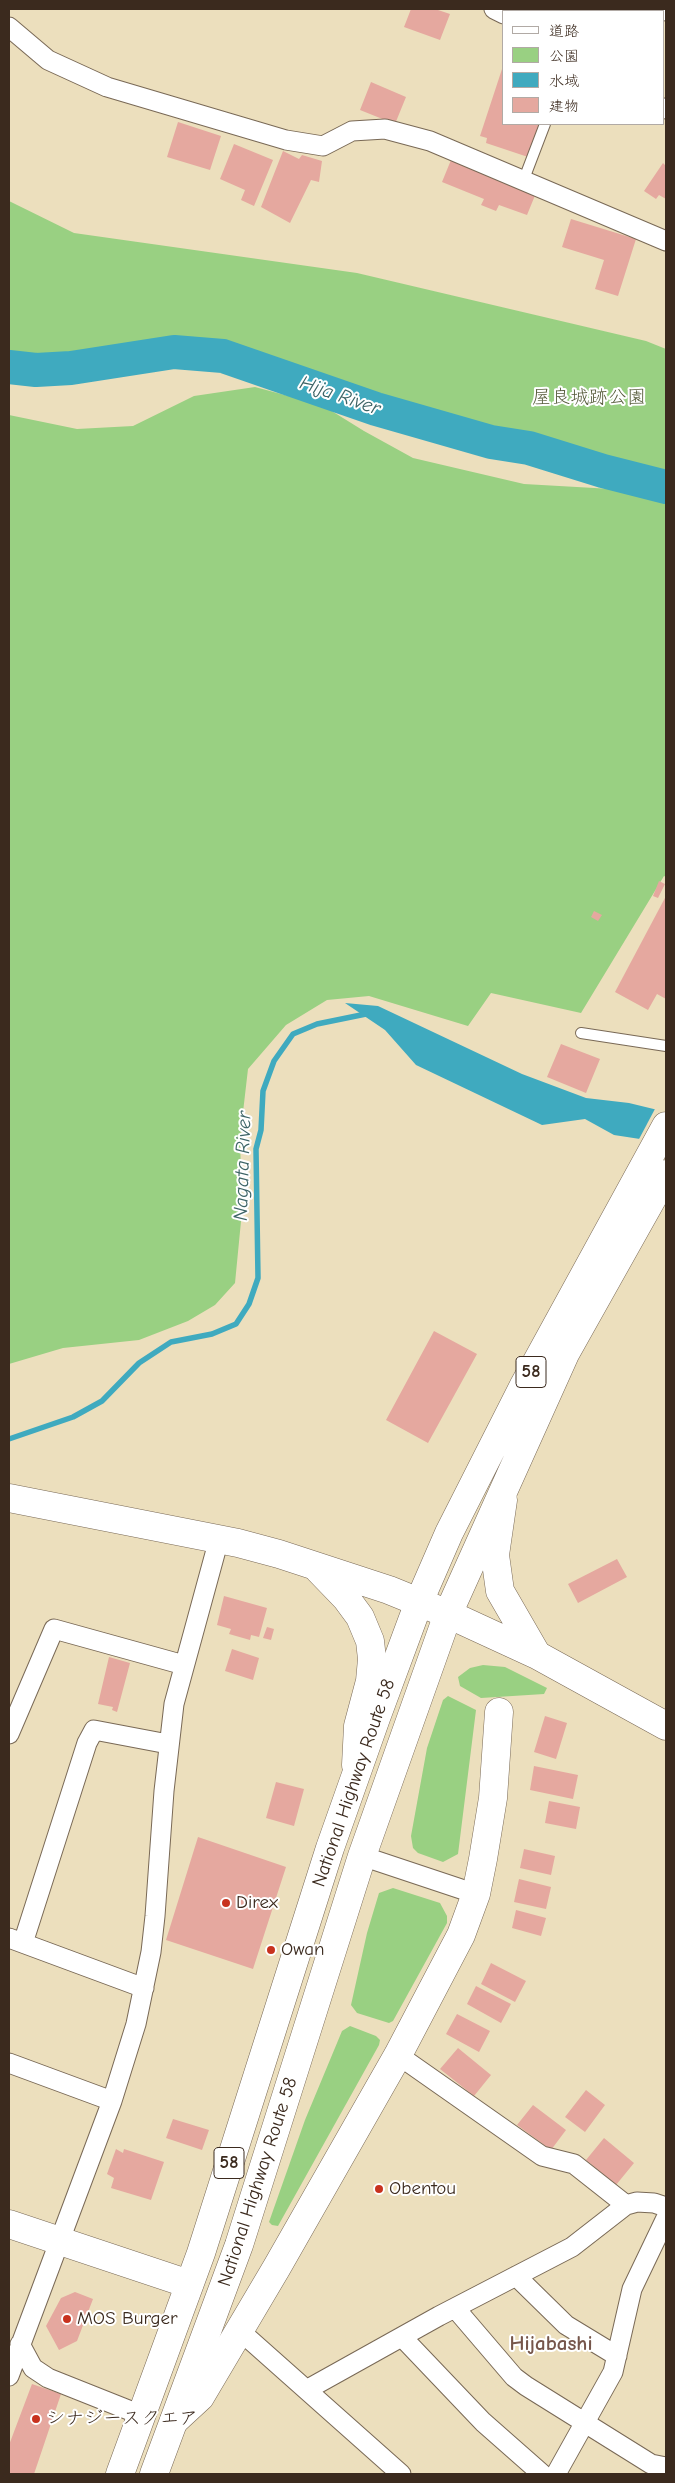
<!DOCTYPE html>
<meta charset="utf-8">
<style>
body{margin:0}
#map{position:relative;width:675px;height:2483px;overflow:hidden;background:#ecdfbd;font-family:"Comic Neue","Klee One",sans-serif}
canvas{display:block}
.frame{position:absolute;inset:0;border:10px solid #3b2a1e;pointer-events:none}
.legend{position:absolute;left:502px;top:10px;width:162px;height:115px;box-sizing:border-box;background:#fff;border:1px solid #b1aaa5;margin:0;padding:6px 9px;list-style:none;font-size:15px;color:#3b2a1e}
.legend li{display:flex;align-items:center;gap:10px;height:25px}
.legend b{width:25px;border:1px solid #b1aaa5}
</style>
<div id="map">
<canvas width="675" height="2483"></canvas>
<div class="frame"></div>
<ul class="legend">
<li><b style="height:6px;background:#fff"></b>道路</li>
<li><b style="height:14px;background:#99d082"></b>公園</li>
<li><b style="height:14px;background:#3faabf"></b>水域</li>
<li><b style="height:14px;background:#e5a89f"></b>建物</li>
</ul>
</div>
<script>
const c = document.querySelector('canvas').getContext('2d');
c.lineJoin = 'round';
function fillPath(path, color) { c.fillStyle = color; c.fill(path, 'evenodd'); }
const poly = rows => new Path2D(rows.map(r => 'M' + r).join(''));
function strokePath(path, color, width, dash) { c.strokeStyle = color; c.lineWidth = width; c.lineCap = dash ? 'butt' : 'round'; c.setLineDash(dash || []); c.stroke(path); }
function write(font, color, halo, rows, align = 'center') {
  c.font = font + ' "Comic Neue","Klee One",sans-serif'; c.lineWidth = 4; c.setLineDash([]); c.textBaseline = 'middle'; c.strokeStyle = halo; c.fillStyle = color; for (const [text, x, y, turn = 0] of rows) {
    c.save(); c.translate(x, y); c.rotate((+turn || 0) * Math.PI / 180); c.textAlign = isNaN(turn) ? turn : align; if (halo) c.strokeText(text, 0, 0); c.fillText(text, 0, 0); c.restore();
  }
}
const green = poly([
 [9,201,74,233,357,273,646,341,666,349,666,488,491,442,347,399,237,360,174,352,36,370,9,364],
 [255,387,322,405,364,431,413,458,524,484,612,489,666,496,666,877,664,876,581,1013,491,993,468,1026,369,996,327,1000,286,1025,248,1069,240,1138,242,1211,235,1283,215,1305,188,1321,139,1340,63,1348,9,1364,9,415,77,429,133,426,194,396],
 [483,1665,505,1667,547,1688,544,1694,481,1698,460,1686,458,1677,470,1668],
 [448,1696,476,1710,458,1854,443,1862,418,1853,413,1848,411,1836,427,1748,443,1700],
 [393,1888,440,1903,447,1916,447,1923,393,2021,389,2023,357,2013,351,2005,367,1933,379,1893],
 [350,2026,376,2036,380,2040,379,2045,278,2226,272,2225,269,2222,305,2120,342,2031]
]);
const water = poly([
 [345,1003,378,1006,522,1074,586,1098,629,1103,666,1112,666,1143,614,1135,585,1119,542,1125,416,1065,385,1030]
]);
const pier = poly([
 [656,1107,666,1110,666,1145,638,1141]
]);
const stream = poly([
 [9,1439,73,1417,102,1401,139,1363,171,1342,212,1334,236,1324,249,1304,258,1278,256,1149,261,1130,263,1091,274,1061,293,1034,317,1024,366,1014]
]);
const river = poly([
 [9,367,36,370,71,368,174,352,223,356,376,409,491,442,529,448,603,471,666,487]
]);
const building = poly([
 [411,9,435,9,450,14,440,40,404,27],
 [503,66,504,124,543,124,531,158,486,143,487,138,480,136],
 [371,82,406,97,395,124,360,110],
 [178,122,221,136,210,170,167,157],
 [234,144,273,160,254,206,241,200,245,190,220,179],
 [283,151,299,159,302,155,322,161,319,182,311,180,290,223,261,207],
 [451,160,536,193,527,215,499,205,496,211,481,205,484,199,442,182],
 [663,163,666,166,666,199,659,195,656,199,644,191],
 [571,219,636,239,618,296,595,289,604,260,562,247],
 [659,881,665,884,658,898,653,896],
 [666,896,666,999,657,994,648,1010,615,992],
 [594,911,602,915,598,921,591,917],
 [561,1044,600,1059,586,1093,547,1077],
 [434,1331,477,1354,428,1443,386,1420],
 [617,1559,627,1577,578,1603,568,1584],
 [224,1596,267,1608,259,1637,251,1635,250,1640,229,1634,231,1629,217,1625],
 [267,1627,274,1629,271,1640,263,1638],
 [232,1649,259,1658,253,1680,225,1671],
 [109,1657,130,1663,117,1712,112,1710,113,1707,98,1704],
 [545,1716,567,1723,556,1759,534,1752],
 [534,1766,578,1775,573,1799,530,1790],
 [276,1782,304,1789,294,1826,266,1818],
 [549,1801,580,1807,576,1829,545,1823],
 [198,1837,286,1867,253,1969,166,1940],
 [524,1849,555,1856,551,1875,520,1868],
 [519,1879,551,1887,546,1909,514,1902],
 [516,1910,546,1918,541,1936,512,1928],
 [491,1963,526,1981,515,2002,481,1984],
 [476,1986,511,2004,501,2023,467,2004],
 [457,2014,490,2031,479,2052,446,2034],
 [458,2048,491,2075,474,2096,440,2069],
 [586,2090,605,2105,585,2132,565,2117],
 [533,2105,566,2130,551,2150,517,2125],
 [173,2119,209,2130,202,2150,166,2138],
 [604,2138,634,2163,616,2185,586,2160],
 [116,2149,123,2153,124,2149,164,2162,151,2200,111,2188,114,2178,107,2174],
 [75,2292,93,2299,77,2341,59,2350,46,2326,61,2298],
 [32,2384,61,2394,34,2474,9,2474,9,2445]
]);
const lane = poly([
 [524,179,545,124],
 [581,1033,666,1046]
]);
const street = poly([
 [494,9,504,14],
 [657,9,663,11],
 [9,27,48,60,107,87,286,140,323,146,352,131,385,129,430,141,666,241],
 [664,108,666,109],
 [9,1734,54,1629,184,1665],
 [362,1856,476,1894],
 [9,1938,144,1988],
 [23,1943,87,1743,94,1730,168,1744],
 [398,2055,542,2156,574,2164,626,2205],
 [9,2063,112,2101],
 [516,2276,566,2325,617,2356],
 [455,2308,514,2377,526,2386,651,2464,666,2467],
 [239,2330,401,2474],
 [402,2337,483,2422,542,2474],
 [20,2344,33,2368,48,2378,141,2415],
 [9,2376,112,2101,136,2024,151,1952,155,1916,164,1791,174,1704,219,1539],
 [308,2389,439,2316,572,2247,626,2205,637,2202,654,2203,666,2207],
 [556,2474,613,2372,632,2289,666,2218]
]);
const secondary = poly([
 [9,1498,238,1543,279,1554,389,1590,448,1614,537,1655,666,1726],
 [503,1500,495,1555,500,1591,537,1655],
 [319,1570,346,1598,360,1617,370,1641,372,1659,370,1681,358,1726,356,1765],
 [9,2224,189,2284],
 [174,2421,200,2397,277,2267,398,2055,461,1935,476,1894,483,1859,493,1798,499,1712]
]);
const highway = poly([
 [120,2474,201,2253,330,1848,376,1718,419,1602,449,1533,523,1387,666,1126],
 [154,2474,239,2245,362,1856,448,1614,565,1354,666,1174]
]);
const markers = [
 [226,1903,5,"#c8321e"],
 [271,1950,5,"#c8321e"],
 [379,2189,5,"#c8321e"],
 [67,2319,5,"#c8321e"],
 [36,2419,5,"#c8321e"]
];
const shields = [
 [531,1372,30],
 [229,2163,30]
];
const shieldNames = [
 ["58",531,1372],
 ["58",229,2163]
];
const parkNames = [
 ["屋良城跡公園",589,398]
];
const streetNames = [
 ["National Highway Route 58",354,1783,-71],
 ["National Highway Route 58",258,2182,-72]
];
const poiNames = [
 ["Direx",236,1903],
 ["Owan",281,1950],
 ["Obentou",389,2189],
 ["MOS Burger",77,2319],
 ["シナジースクエア",46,2419]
];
const waterNames = [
 ["Hija River",340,396,19],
 ["Nagata River",243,1166,-88]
];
const quarterNames = [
 ["Hijabashi",551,2344]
];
fillPath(green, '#99d082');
fillPath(water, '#3faabf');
fillPath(pier, '#ecdfbd');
strokePath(stream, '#3faabf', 5.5);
strokePath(river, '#3faabf', 34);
fillPath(building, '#e5a89f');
strokePath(lane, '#796956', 12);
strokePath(street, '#796956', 21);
strokePath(secondary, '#796956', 29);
strokePath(highway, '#796956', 29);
strokePath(lane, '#fff', 10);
strokePath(street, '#fff', 19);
strokePath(secondary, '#fff', 28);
strokePath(highway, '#fff', 28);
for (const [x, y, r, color] of markers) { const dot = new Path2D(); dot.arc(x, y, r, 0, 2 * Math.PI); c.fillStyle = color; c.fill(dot); strokePath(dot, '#fff', 2); }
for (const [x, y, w] of shields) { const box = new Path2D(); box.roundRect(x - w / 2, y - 15.5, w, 31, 4); c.fillStyle = '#fff'; c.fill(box); strokePath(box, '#3b2a1e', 1); }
write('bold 18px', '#3b2a1e', null, shieldNames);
write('19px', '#575c3c', '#fff', parkNames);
write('19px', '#3b2a1e', '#fff', streetNames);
write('19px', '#3b2a1e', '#fff', poiNames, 'left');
write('italic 20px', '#3d6466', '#fff', waterNames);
write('bold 21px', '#76564b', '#fff', quarterNames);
</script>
